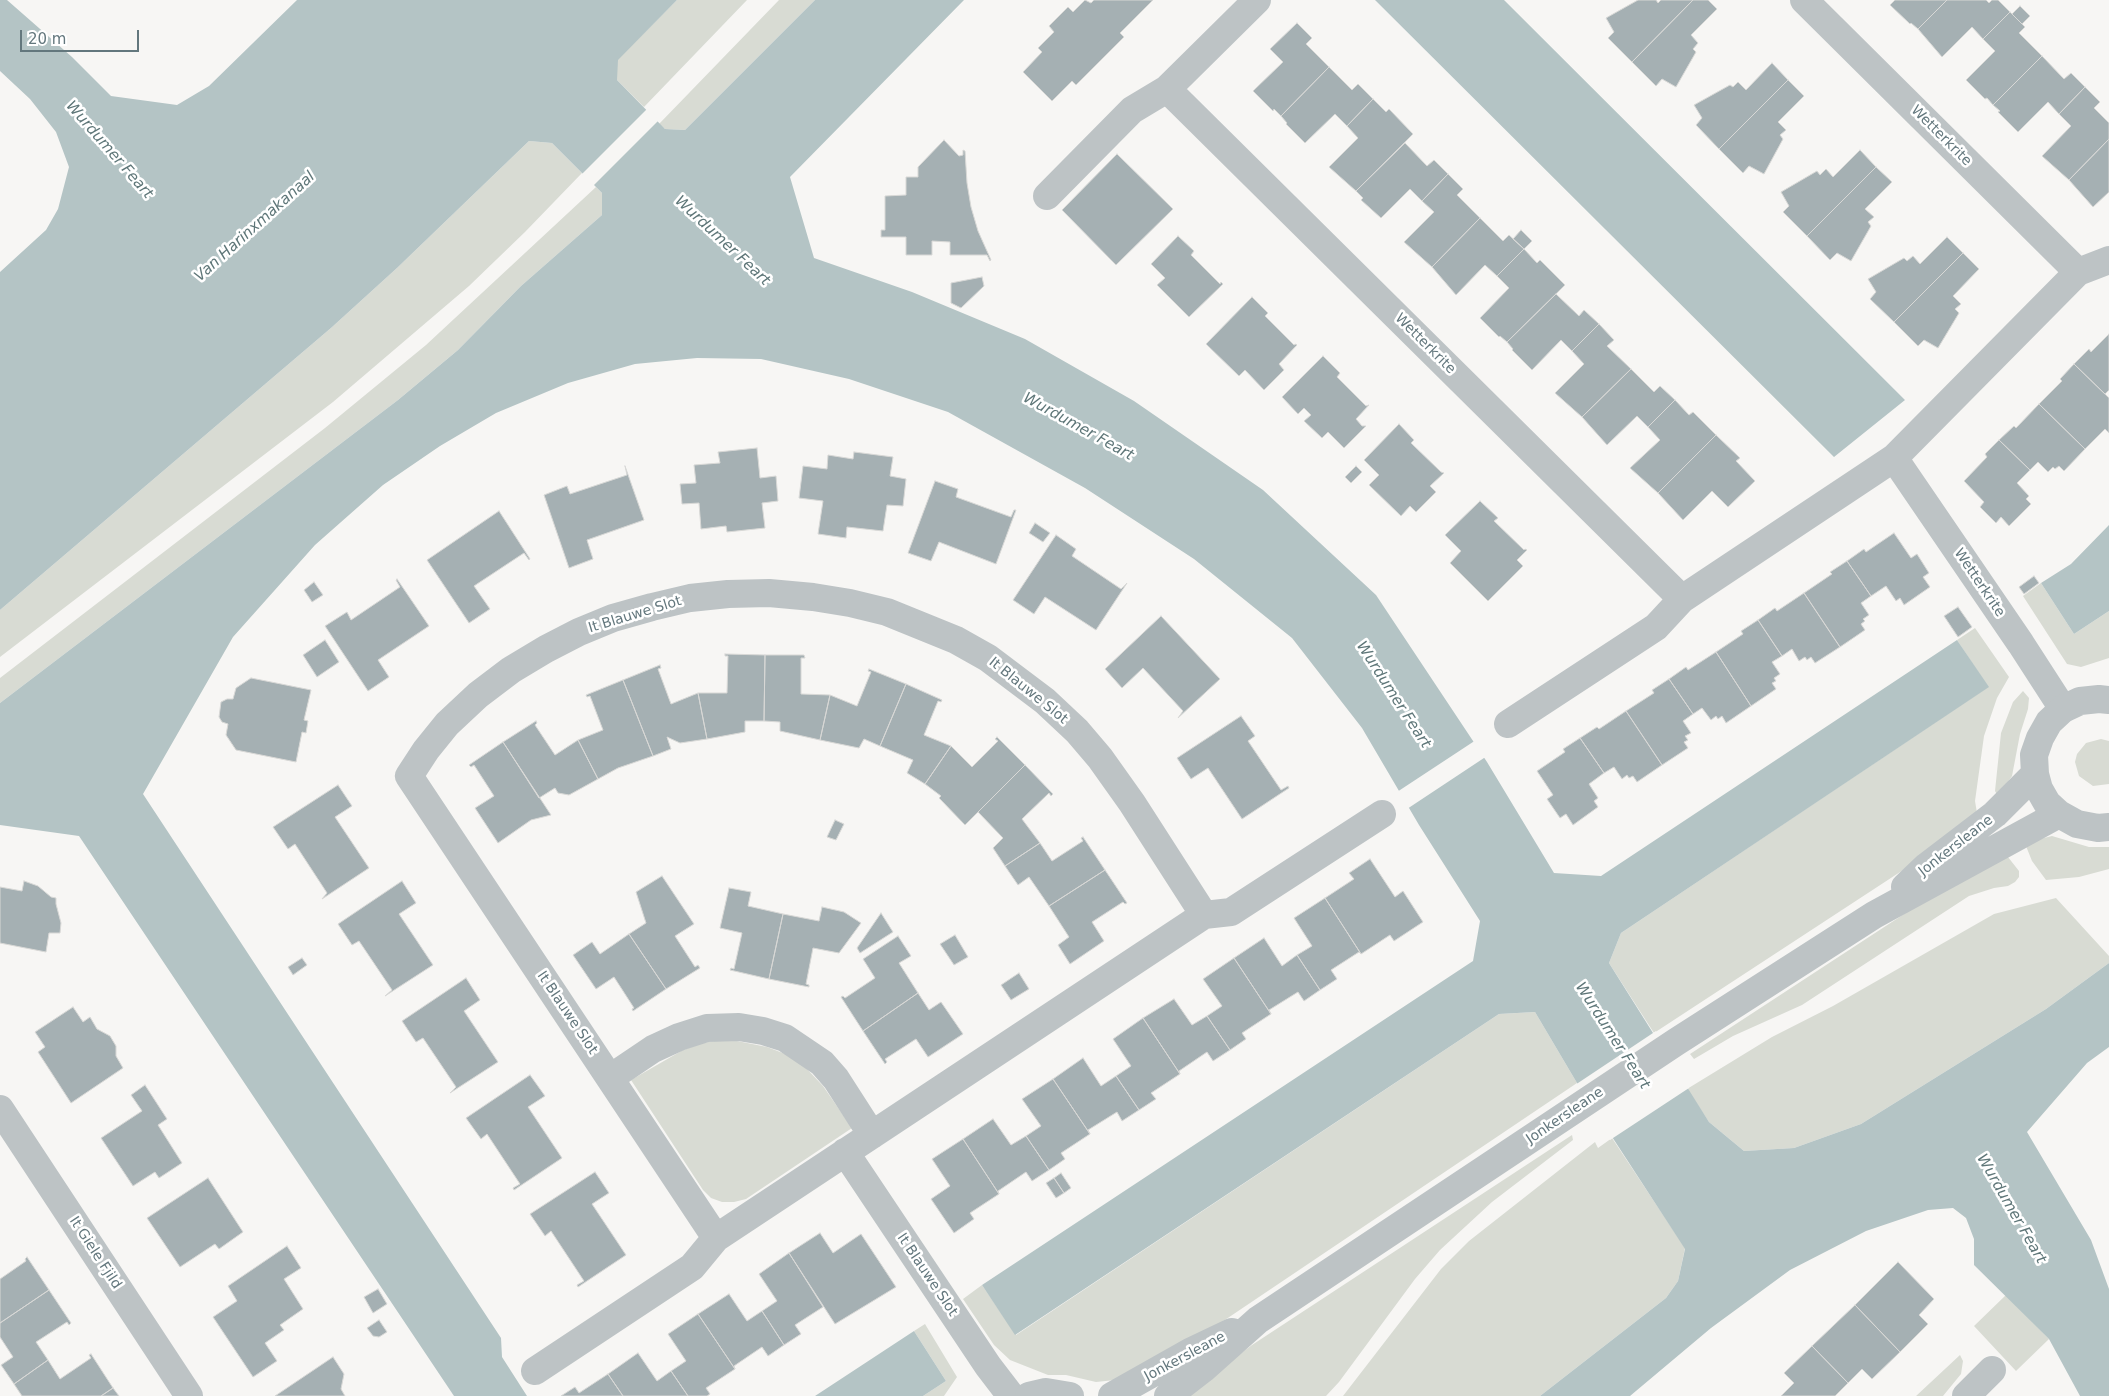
<!DOCTYPE html>
<style>
body{margin:0}
#map{position:relative;width:2109px;height:1396px;overflow:hidden;background:#f7f6f4;font-family:"DejaVu Sans",sans-serif}
canvas{display:block}
.scale{position:absolute;left:20px;top:30px;width:119px;height:22px;box-sizing:border-box;border:2px solid #63777d;border-top:0;padding-left:6px;font-size:15px;line-height:18px;white-space:nowrap;color:#63777d;-webkit-text-stroke:4px #fff;paint-order:stroke}
</style>
<div id="map">
<canvas width="2109" height="1396"></canvas>
<div class="scale">20 m</div>
</div>
<script>
const c = document.querySelector('canvas').getContext('2d');
c.lineJoin = 'round';
function fillPath(path, color) { c.fillStyle = color; c.fill(path, 'evenodd'); }
const poly = rows => new Path2D(rows.map(r => 'M' + r).join(''));
function strokePath(path, color, width, dash) { c.strokeStyle = color; c.lineWidth = width; c.lineCap = dash ? 'butt' : 'round'; c.setLineDash(dash || []); c.stroke(path); }
function write(font, color, halo, rows, align = 'center') {
  c.font = font + ' "DejaVu Sans",sans-serif'; c.lineWidth = 5; c.setLineDash([]); c.textBaseline = 'middle'; c.strokeStyle = halo; c.fillStyle = color; for (const [text, x, y, turn = 0] of rows) {
    c.save(); c.translate(x, y); c.rotate((+turn || 0) * Math.PI / 180); c.textAlign = isNaN(turn) ? turn : align; if (halo) c.strokeText(text, 0, 0); c.fillText(text, 0, 0); c.restore();
  }
}
const green = poly([
 [677,0,747,0,644,107,617,80,617,60],
 [779,0,815,0,685,130,665,129,659,124],
 [529,141,552,143,582,173,525,232,469,286,333,402,0,657,0,610,331,328,397,268],
 [596,187,602,193,602,215,521,286,458,350,398,400,0,703,0,678,325,428,426,345],
 [2041,583,2074,634,2109,611,2109,658,2081,667,2067,664,2023,596],
 [1975,628,2009,677,1997,698,1984,736,1975,801,1977,813,1923,857,1654,1033,1609,963,1621,933,1988,687,1957,640],
 [2023,691,2029,698,2028,709,2020,734,2012,776,1998,796,1995,791,2001,733,2013,702],
 [2101,739,2109,741,2109,784,2093,786,2079,776,2075,762,2077,754,2086,743],
 [2052,836,2089,847,2109,847,2109,869,2079,877,2046,880,2032,861,2026,846,2040,839],
 [2004,852,2019,871,2019,877,2015,882,2008,886,1994,888,1969,896,1802,1005,1733,1036,1694,1059,1690,1054,1947,886],
 [2056,898,2109,956,2109,963,2046,1009,1861,1124,1794,1148,1744,1151,1709,1122,1687,1089,1772,1037,1833,1006,1994,914],
 [1535,1012,1577,1083,1204,1334,1115,1380,1096,1382,1066,1375,1048,1375,1010,1360,994,1345,963,1299,982,1285,1016,1335,1499,1014],
 [720,1040,737,1041,767,1047,788,1055,806,1068,823,1086,852,1128,746,1199,734,1202,722,1202,711,1198,703,1190,631,1080,683,1050,703,1043],
 [1572,1135,1573,1140,1492,1202,1440,1250,1415,1279,1339,1382,1326,1396,1184,1396,1252,1345],
 [1612,1138,1685,1248,1678,1281,1666,1298,1540,1396,1343,1396,1441,1269,1469,1241,1595,1142,1598,1148],
 [2006,1295,2049,1339,2016,1371,1974,1326],
 [925,1324,957,1377,944,1396,923,1396,946,1381,914,1331],
 [1960,1355,1963,1361,1961,1374,1943,1396,1916,1396]
]);
const water = poly([
 [0,0,7,0,15,7,72,57,111,96,177,105,209,86,297,0,677,0,618,60,617,80,665,129,685,130,815,0,964,0,790,177,814,258,912,292,1025,339,1134,401,1263,490,1376,595,1487,762,1554,873,1601,876,1957,640,1989,687,1621,933,1609,963,1709,1122,1744,1151,1794,1148,1861,1124,2046,1009,2109,963,2109,1047,2087,1063,2027,1132,2091,1240,2109,1289,2109,1396,2080,1396,2049,1339,1974,1265,1974,1239,1966,1218,1953,1208,1928,1210,1866,1231,1790,1270,1711,1328,1630,1396,1540,1396,1666,1298,1678,1281,1685,1249,1577,1083,1535,1012,1499,1014,1015,1335,982,1285,1473,961,1480,921,1419,825,1362,728,1292,638,1194,559,1085,488,948,412,849,379,761,359,697,358,635,364,568,383,496,413,440,446,383,485,315,545,233,637,143,794,501,1338,502,1357,527,1396,454,1396,79,836,0,825,0,703,398,400,458,350,521,286,602,215,602,193,552,143,529,141,397,268,331,328,0,610,0,272,46,230,58,209,69,167,56,132,30,99,0,71],
 [1375,0,1504,0,1905,400,1834,457],
 [2109,525,2109,611,2074,634,2041,583,2071,564],
 [914,1331,946,1381,923,1396,815,1396]
]);
const pier = poly([
 [648,108,659,120,593,186,581,175],
 [1476,740,1487,756,1407,809,1397,792],
 [1656,1031,1689,1088,1610,1140,1575,1085]
]);
const building = poly([
 [1085,0,1091,3,1094,0,1153,0,1120,33,1124,37,1076,85,1072,81,1052,101,1023,72,1042,52,1038,48,1054,32,1049,26,1068,7,1073,12,1085,0],
 [1638,0,1656,0,1658,3,1661,0,1693,0,1632,62,1608,38,1614,32,1606,18,1638,0],
 [1693,0,1708,0,1717,9,1691,35,1698,43,1693,49,1696,52,1676,87,1662,79,1656,86,1632,62,1693,0],
 [1895,0,1947,0,1918,29,1911,23,1910,24,1890,5,1895,0],
 [1947,0,1986,0,1989,3,1992,0,1998,0,2010,12,1983,39,1972,27,1942,57,1918,29,1947,0],
 [2020,6,2030,16,2022,24,2012,14,2020,6],
 [2010,12,2025,27,2019,33,2042,56,1993,105,1987,98,1985,99,1966,80,1995,51,1983,39,2010,12],
 [1297,23,1312,38,1306,44,1329,67,1281,116,1274,109,1273,111,1253,91,1283,62,1270,49,1297,23],
 [2042,56,2064,79,2071,73,2085,87,2059,114,2048,102,2018,132,1998,112,2000,111,1993,105,2042,56],
 [1772,63,1788,80,1719,149,1696,125,1702,118,1694,105,1730,85,1733,87,1738,82,1746,90,1772,63],
 [1329,67,1352,90,1358,84,1373,99,1347,126,1335,114,1305,143,1286,124,1287,123,1281,116,1329,67],
 [1788,80,1804,96,1778,122,1786,130,1780,135,1783,139,1764,174,1749,166,1743,173,1719,149,1788,80],
 [2085,87,2100,102,2094,108,2109,123,2109,139,2069,180,2042,156,2071,126,2059,114,2085,87],
 [1373,99,1386,112,1389,109,1413,134,1356,191,1329,167,1358,138,1347,126,1373,99],
 [2109,139,2109,192,2093,207,2069,180,2109,139],
 [944,140,959,156,963,155,963,150,965,151,967,183,971,207,978,231,991,260,990,261,987,255,950,255,950,242,932,241,932,255,906,255,906,237,881,237,881,230,885,230,885,196,906,195,906,177,918,177,918,167,944,140],
 [1405,143,1427,166,1434,160,1448,174,1422,201,1410,189,1381,218,1361,200,1363,198,1356,191,1405,143],
 [1860,150,1876,167,1807,236,1783,212,1789,206,1781,192,1817,171,1820,175,1826,169,1833,177,1860,150],
 [1117,154,1173,209,1116,265,1062,210,1117,154],
 [1876,167,1892,182,1865,209,1874,217,1868,222,1871,226,1851,261,1837,253,1830,260,1807,236,1876,167],
 [1448,174,1463,189,1457,195,1480,218,1432,267,1404,242,1434,212,1422,201,1448,174],
 [1480,218,1503,241,1509,235,1524,249,1497,276,1485,265,1456,295,1432,267,1480,218],
 [1521,230,1532,241,1524,249,1513,239,1521,230],
 [1178,236,1194,251,1191,255,1220,284,1221,282,1223,284,1189,317,1157,285,1165,278,1151,264,1178,236],
 [1947,237,1963,253,1894,322,1870,299,1876,292,1868,279,1904,258,1907,261,1913,256,1920,264,1947,237],
 [1524,249,1537,263,1540,260,1565,285,1507,342,1500,336,1499,337,1480,318,1509,288,1497,276,1524,249],
 [1963,253,1979,269,1953,296,1961,304,1955,309,1959,313,1938,348,1924,340,1918,346,1894,322,1963,253],
 [982,277,984,286,961,308,951,303,951,283,982,277],
 [1556,294,1579,316,1584,310,1599,324,1572,351,1561,340,1532,370,1512,350,1513,349,1507,342,1556,294],
 [1252,297,1268,313,1265,316,1294,345,1296,344,1297,345,1279,364,1284,370,1264,390,1245,370,1239,376,1206,344,1252,297],
 [1599,324,1614,340,1607,346,1631,369,1582,417,1555,393,1584,364,1572,351,1599,324],
 [2109,334,2109,390,2105,394,2074,364,2089,349,2091,352,2109,334],
 [1323,356,1340,373,1337,377,1366,406,1369,405,1356,419,1362,426,1366,426,1344,448,1328,432,1322,438,1304,421,1311,415,1304,408,1298,414,1282,397,1323,356],
 [2074,364,2109,398,2109,433,2105,429,2085,449,2039,404,2062,381,2060,379,2074,364],
 [1631,369,1654,392,1660,386,1675,400,1648,427,1637,416,1607,445,1582,417,1631,369],
 [1675,400,1689,415,1693,412,1716,435,1658,493,1630,468,1660,440,1648,427,1675,400],
 [2039,404,2085,449,2064,471,2059,466,2055,469,2053,467,2048,472,2038,462,2030,470,1999,440,2014,426,2016,428,2039,404],
 [1399,424,1414,440,1411,443,1441,472,1444,473,1430,486,1436,492,1416,512,1410,506,1401,516,1369,485,1379,475,1364,460,1399,424],
 [1716,435,1740,458,1736,461,1755,481,1728,507,1712,491,1683,520,1658,493,1716,435],
 [1999,440,2030,470,2017,483,2029,496,2026,499,2031,504,2009,526,2001,517,1996,523,1980,507,1984,502,1964,481,1987,457,1985,454,1999,440],
 [757,448,760,478,776,476,778,501,762,503,765,528,727,532,726,526,701,529,699,503,682,504,680,484,696,483,694,465,720,463,718,452,757,448],
 [854,452,893,457,890,476,906,479,903,506,887,505,883,531,847,527,846,538,818,534,823,501,799,498,803,466,827,469,828,455,853,459,854,452],
 [625,466,644,520,587,540,593,559,569,568,544,495,567,486,570,494,627,475,625,466],
 [1356,466,1362,472,1351,483,1345,477,1356,466],
 [935,481,958,489,956,497,1011,517,1014,510,1016,510,996,564,939,542,931,561,908,553,935,481],
 [1480,501,1498,518,1494,521,1524,550,1525,549,1527,550,1517,560,1523,566,1488,601,1450,563,1461,551,1445,535,1480,501],
 [499,511,530,559,529,560,524,553,474,586,490,609,469,623,427,560,499,511],
 [1035,523,1050,533,1043,542,1029,533,1035,523],
 [1894,533,1911,558,1917,554,1929,573,1923,577,1930,587,1904,605,1900,598,1896,601,1886,586,1871,596,1847,561,1864,549,1866,552,1894,533],
 [1056,535,1076,549,1072,556,1121,589,1127,583,1096,630,1045,597,1034,614,1013,600,1056,535],
 [1847,561,1871,596,1861,603,1869,615,1863,619,1865,621,1861,624,1865,630,1840,647,1804,593,1832,574,1830,572,1847,561],
 [2034,576,2039,583,2024,594,2019,587,2034,576],
 [397,579,429,626,378,660,389,677,368,691,325,626,347,612,351,620,400,587,396,580,397,579],
 [314,582,323,595,312,602,304,590,314,582],
 [1804,593,1840,647,1815,663,1811,657,1807,660,1805,657,1799,661,1792,649,1782,656,1758,620,1775,608,1777,611,1804,593],
 [1958,607,1972,627,1958,637,1944,616,1958,607],
 [1161,616,1220,679,1178,718,1183,711,1143,668,1122,688,1105,669,1161,616],
 [1758,620,1782,656,1772,662,1780,674,1774,678,1776,681,1772,683,1776,689,1751,706,1716,652,1743,634,1741,631,1758,620],
 [325,640,339,662,317,677,303,655,325,640],
 [1716,652,1751,706,1726,723,1722,716,1718,719,1716,716,1711,720,1702,708,1693,714,1669,679,1686,667,1688,670,1716,652],
 [725,654,765,655,764,721,745,721,745,732,707,739,698,693,727,693,728,656,725,656,725,654],
 [765,655,804,655,805,658,801,658,801,694,830,695,820,740,780,731,780,722,764,721,765,655],
 [660,665,661,668,658,669,671,704,698,693,707,739,680,743,667,737,671,749,653,756,623,680,660,665],
 [869,669,906,684,880,746,864,739,859,748,820,740,830,695,857,706,871,672,868,671,869,669],
 [251,678,311,690,304,720,308,721,306,733,302,732,296,762,236,750,226,735,228,724,222,722,219,717,221,702,227,699,233,699,236,688,251,678],
 [1669,679,1693,714,1683,721,1691,733,1685,736,1688,740,1684,742,1688,748,1662,765,1626,711,1654,693,1652,690,1669,679],
 [623,680,653,756,618,768,598,779,578,740,603,730,590,696,587,697,586,695,623,680],
 [906,684,942,700,941,702,938,701,924,735,951,746,925,784,907,773,913,760,880,746,906,684],
 [1626,711,1662,765,1637,782,1633,776,1629,778,1627,775,1622,779,1614,767,1604,773,1580,738,1597,727,1599,729,1626,711],
 [1241,716,1255,736,1248,741,1281,790,1288,786,1289,788,1242,819,1208,768,1191,779,1177,758,1241,716],
 [536,721,537,723,535,725,555,755,578,740,598,779,569,795,558,793,555,788,539,798,503,742,536,721],
 [997,737,1025,765,965,825,939,798,941,796,925,784,951,746,972,767,998,741,995,739,997,737],
 [1580,738,1604,773,1589,784,1598,798,1594,801,1598,807,1573,825,1566,814,1560,818,1547,799,1553,795,1537,771,1565,752,1563,749,1580,738],
 [503,742,551,815,531,820,498,843,475,808,494,796,474,765,471,767,469,765,503,742],
 [1025,765,1053,794,1051,796,1049,793,1022,819,1040,843,1005,866,993,848,1003,838,978,812,1025,765],
 [338,785,352,806,335,817,369,868,322,899,327,893,295,844,288,849,273,827,338,785],
 [835,820,844,824,836,840,827,837,835,820],
 [1083,837,1105,870,1049,906,1029,877,1018,885,1005,866,1040,843,1052,861,1083,841,1081,838,1083,837],
 [1370,859,1395,897,1403,891,1423,922,1394,941,1390,935,1361,954,1325,898,1354,879,1349,873,1370,859],
 [1105,870,1127,903,1125,904,1123,902,1092,922,1104,941,1070,964,1058,945,1069,937,1049,906,1105,870],
 [662,876,694,924,675,936,695,967,698,965,700,968,666,989,629,934,646,923,636,892,662,876],
 [24,881,38,886,51,897,56,898,56,904,61,923,60,933,49,933,46,952,0,943,0,887,22,891,24,881],
 [402,881,416,903,399,914,433,965,385,996,392,990,359,941,352,945,338,924,402,881],
 [729,888,751,892,748,906,783,914,769,979,730,970,731,968,734,969,742,933,720,928,729,888],
 [1325,898,1361,954,1359,952,1331,970,1337,979,1320,990,1297,955,1312,946,1294,918,1325,898],
 [822,907,844,912,861,923,839,953,813,948,806,984,809,985,809,987,769,979,783,914,819,921,822,907],
 [881,913,893,932,860,953,857,948,881,913],
 [629,934,666,989,633,1011,632,1009,634,1008,614,977,596,989,573,955,592,942,600,954,629,934],
 [955,935,968,957,954,965,940,944,955,935],
 [898,936,911,956,899,963,918,993,863,1031,841,997,843,996,845,998,875,978,863,959,898,936],
 [1264,938,1282,966,1297,955,1320,990,1304,1001,1298,992,1269,1010,1271,1014,1234,958,1264,938],
 [302,958,307,965,293,975,288,967,302,958],
 [1234,958,1271,1014,1242,1033,1246,1039,1230,1050,1207,1016,1222,1006,1203,979,1234,958],
 [1019,973,1029,989,1011,1000,1001,985,1019,973],
 [466,978,480,1000,464,1011,498,1062,450,1093,456,1087,423,1038,416,1042,402,1021,466,978],
 [918,993,929,1010,941,1002,963,1034,928,1057,916,1039,885,1059,887,1062,885,1064,863,1031,918,993],
 [1174,999,1192,1025,1207,1016,1230,1050,1213,1061,1207,1052,1179,1071,1180,1074,1143,1018,1174,999],
 [73,1007,83,1022,90,1017,97,1029,110,1036,116,1046,116,1056,123,1068,71,1103,38,1052,45,1047,35,1032,73,1007],
 [1143,1018,1180,1074,1151,1093,1156,1099,1139,1110,1116,1076,1131,1066,1113,1039,1143,1018],
 [1083,1058,1101,1086,1116,1076,1139,1110,1122,1121,1117,1112,1088,1130,1090,1134,1053,1079,1083,1058],
 [530,1075,545,1096,528,1107,562,1158,514,1190,513,1188,520,1184,487,1134,481,1139,466,1118,530,1075],
 [1053,1079,1090,1134,1061,1153,1065,1159,1049,1170,1026,1136,1041,1126,1022,1099,1053,1079],
 [145,1085,167,1119,158,1125,182,1163,159,1178,155,1172,133,1186,101,1138,142,1111,131,1095,145,1085],
 [993,1119,1011,1145,1026,1136,1049,1170,1032,1181,1026,1172,998,1191,999,1194,963,1139,993,1119],
 [963,1139,999,1194,970,1213,974,1219,954,1233,931,1199,950,1186,932,1159,963,1139],
 [595,1172,609,1193,592,1204,626,1255,578,1287,577,1285,584,1281,551,1231,545,1236,530,1214,595,1172],
 [1061,1173,1071,1188,1064,1193,1054,1178,1061,1173],
 [208,1178,243,1232,219,1249,215,1244,180,1267,147,1218,208,1178],
 [1054,1178,1064,1193,1056,1198,1046,1183,1054,1178],
 [820,1233,833,1253,861,1234,896,1287,835,1324,789,1253,820,1233],
 [287,1246,301,1268,284,1279,303,1309,280,1325,284,1330,265,1343,277,1361,253,1377,213,1317,237,1301,228,1286,287,1246],
 [789,1253,823,1307,795,1325,801,1334,784,1345,762,1311,777,1301,759,1274,789,1253],
 [27,1257,49,1290,0,1323,0,1279,26,1261,25,1259,27,1257],
 [1898,1262,1934,1299,1919,1315,1928,1324,1900,1352,1855,1305,1898,1262],
 [378,1289,387,1304,373,1313,364,1297,378,1289],
 [49,1290,71,1323,69,1325,67,1322,36,1342,48,1360,14,1384,1,1365,13,1357,0,1337,0,1323,49,1290],
 [729,1294,747,1321,762,1311,784,1345,768,1356,762,1347,734,1366,735,1369,698,1314,729,1294],
 [1855,1305,1900,1352,1872,1379,1862,1369,1848,1383,1812,1346,1855,1305],
 [698,1314,735,1369,706,1388,710,1394,707,1396,688,1396,671,1371,686,1361,668,1334,698,1314],
 [379,1320,387,1332,379,1337,373,1336,367,1328,379,1320],
 [1812,1346,1848,1383,1835,1396,1781,1396,1794,1383,1784,1373,1812,1346],
 [638,1353,657,1381,671,1371,688,1396,623,1396,608,1374,638,1353],
 [91,1354,113,1388,101,1396,22,1396,14,1384,48,1360,60,1379,91,1358,89,1355,91,1354],
 [333,1357,344,1374,341,1389,345,1396,275,1396,333,1357],
 [608,1374,623,1396,561,1396,575,1387,579,1393,608,1374],
 [113,1388,119,1396,101,1396,113,1388]
]);
const minor = poly([
 [1257,0,1167,89,1682,599,1894,458,2078,272,1804,0],
 [1047,196,1132,110,1167,89],
 [2078,272,2109,260],
 [1894,458,2021,644,2063,709],
 [1508,724,1656,627,1682,599],
 [1204,915,1132,803,1100,758,1077,731,1045,701,988,658,956,640,887,612,850,603,813,597,769,593,728,594,690,598,652,607,613,618,579,632,546,649,511,670,478,695,447,724,426,750,409,776,716,1238,1204,915,1231,912,1382,814],
 [610,1078,653,1049,679,1037,707,1028,739,1027,763,1031,785,1038,822,1063,836,1079,872,1135],
 [0,1109,189,1396],
 [845,1152,988,1366,1011,1396],
 [535,1371,692,1267,716,1238],
 [1966,1396,1992,1370]
]);
const tertiary = poly([
 [2109,700,2099,699,2080,701,2063,709,2049,722,2040,738,2034,755,2035,774,2039,789,2047,803,2059,814,2077,824,2098,828,2109,827],
 [1905,887,1927,866,1995,814,2035,774],
 [1029,1396,1046,1392,1070,1396],
 [1112,1396,1190,1352,1232,1332],
 [1168,1396,1203,1369,1258,1320,1676,1042,1874,915,2059,814]
]);
const streetNames = [
 ["Wetterkrite",1941,136,45],
 ["Wetterkrite",1425,344,45],
 ["Wetterkrite",1979,583,56],
 ["It Blauwe Slot",635,615,-17],
 ["It Blauwe Slot",1028,691,39],
 ["Jonkersleane",1956,846,-38],
 ["It Blauwe Slot",567,1013,56],
 ["Jonkersleane",1565,1116,-34],
 ["It Giele Fjild",95,1253,57],
 ["It Blauwe Slot",927,1275,56],
 ["Jonkersleane",1185,1357,-28]
];
const waterNames = [
 ["Wurdumer Feart",109,150,49],
 ["Van Harinxmakanaal",255,227,-42],
 ["Wurdumer Feart",722,241,43],
 ["Wurdumer Feart",1078,427,29],
 ["Wurdumer Feart",1393,695,57],
 ["Wurdumer Feart",1612,1036,57],
 ["Wurdumer Feart",2011,1209,60]
];
fillPath(green, '#d8dbd3');
fillPath(water, '#b4c4c5');
fillPath(pier, '#f7f6f4');
fillPath(building, '#a5b0b3');
strokePath(building, '#d8d8d6', 1);
strokePath(minor, '#bdc3c5', 28);
strokePath(tertiary, '#bdc3c5', 28);
write('14px', '#63777d', '#fff', streetNames);
write('italic 15px', '#5e7678', '#fff', waterNames);
</script>
